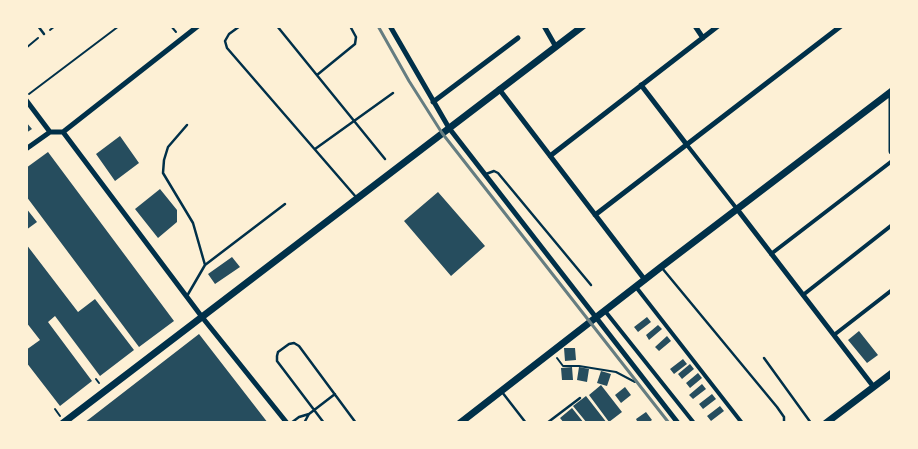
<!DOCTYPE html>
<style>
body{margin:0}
#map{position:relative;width:918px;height:449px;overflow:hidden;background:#fdf0d5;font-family:Jost,sans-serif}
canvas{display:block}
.frame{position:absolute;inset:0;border:28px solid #fdf0d5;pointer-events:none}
</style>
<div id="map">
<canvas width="918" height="449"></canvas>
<div class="frame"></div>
</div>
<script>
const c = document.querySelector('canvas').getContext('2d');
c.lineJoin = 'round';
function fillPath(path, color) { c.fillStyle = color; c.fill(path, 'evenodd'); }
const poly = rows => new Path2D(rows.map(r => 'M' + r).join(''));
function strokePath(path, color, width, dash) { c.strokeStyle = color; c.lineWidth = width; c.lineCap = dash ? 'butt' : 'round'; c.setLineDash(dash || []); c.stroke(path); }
const building = poly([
 [26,122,32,129,26,133],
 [120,136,139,163,115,181,96,154],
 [48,152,174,321,139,347,26,196,26,168],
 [160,189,177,210,177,222,158,238,135,209],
 [438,192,485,246,451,276,404,221],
 [26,208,37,222,26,230],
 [26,244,78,312,95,299,134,350,100,376,55,316,48,322,92,381,60,406,26,362,26,350,40,340,26,322],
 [232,257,240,267,215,284,208,274],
 [647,317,651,322,638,332,634,327],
 [658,325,662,329,649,340,646,335],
 [859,331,878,355,867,363,848,340],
 [199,334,268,423,84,423],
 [667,336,671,341,659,351,655,347],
 [564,348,575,348,576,360,565,361],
 [683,359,687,364,674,374,670,369],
 [690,364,694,369,682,379,678,374],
 [572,367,573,380,562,380,561,368],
 [579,367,589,369,587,382,577,380],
 [601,371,611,374,607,386,597,383],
 [698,373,702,378,690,388,686,383],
 [702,384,706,389,693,399,689,395],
 [601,385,622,412,609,422,589,395],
 [625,387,631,395,621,403,615,395],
 [712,394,716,399,703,409,699,404],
 [586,396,607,423,587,423,573,406],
 [720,406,724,411,711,421,707,416],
 [572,408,584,423,564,423,560,418],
 [646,412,652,420,648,423,638,423,636,419]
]);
const path = poly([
 [171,26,176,32],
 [50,30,55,26],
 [26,48,38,38],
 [29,94,119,26],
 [557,358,563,366,579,366,616,372,635,382],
 [96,379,99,383],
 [55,409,60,416]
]);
const service = poly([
 [38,26,44,34],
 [240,26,229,34,225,41,227,48,356,197],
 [277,26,385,159],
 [317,75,355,44,356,37,350,26],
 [187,125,168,147,164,160,163,173,193,223,205,265,187,296],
 [315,149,393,93],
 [486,174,494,171,498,173,591,285],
 [205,265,285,204],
 [662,268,777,407,784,417,784,423],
 [764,358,811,423],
 [502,392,526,423],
 [291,423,299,417,309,414,335,394],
 [304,423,309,414],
 [324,423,277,361,277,356,278,352,289,344,294,343,299,346,356,423],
 [547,423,580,398]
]);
const pedestrian = poly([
 [687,145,737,209],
 [771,254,892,161],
 [636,287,742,423],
 [803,295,892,225],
 [605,311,694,423],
 [834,335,892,290]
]);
const minor = poly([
 [390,26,449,128,678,423],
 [544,26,556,47],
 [695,26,703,38],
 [641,85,687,145],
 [499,89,645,280],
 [26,100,50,132],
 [433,102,518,38],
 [63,132,202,317,287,423],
 [26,149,50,132,63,132,198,26],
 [550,156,718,26],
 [737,209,873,386],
 [595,215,841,26]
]);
const tertiary = poly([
 [892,91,892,151],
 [63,423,583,26],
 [460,423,661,267,892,91],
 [826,423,892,373]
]);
const rail = poly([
 [378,26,409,81,442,133,669,423]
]);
fillPath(building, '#264d5e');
strokePath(path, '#003049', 2);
strokePath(service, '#003049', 2.5);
strokePath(pedestrian, '#003049', 4);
strokePath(minor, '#003049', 5);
strokePath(tertiary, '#003049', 7);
strokePath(rail, '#657d81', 3);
</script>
